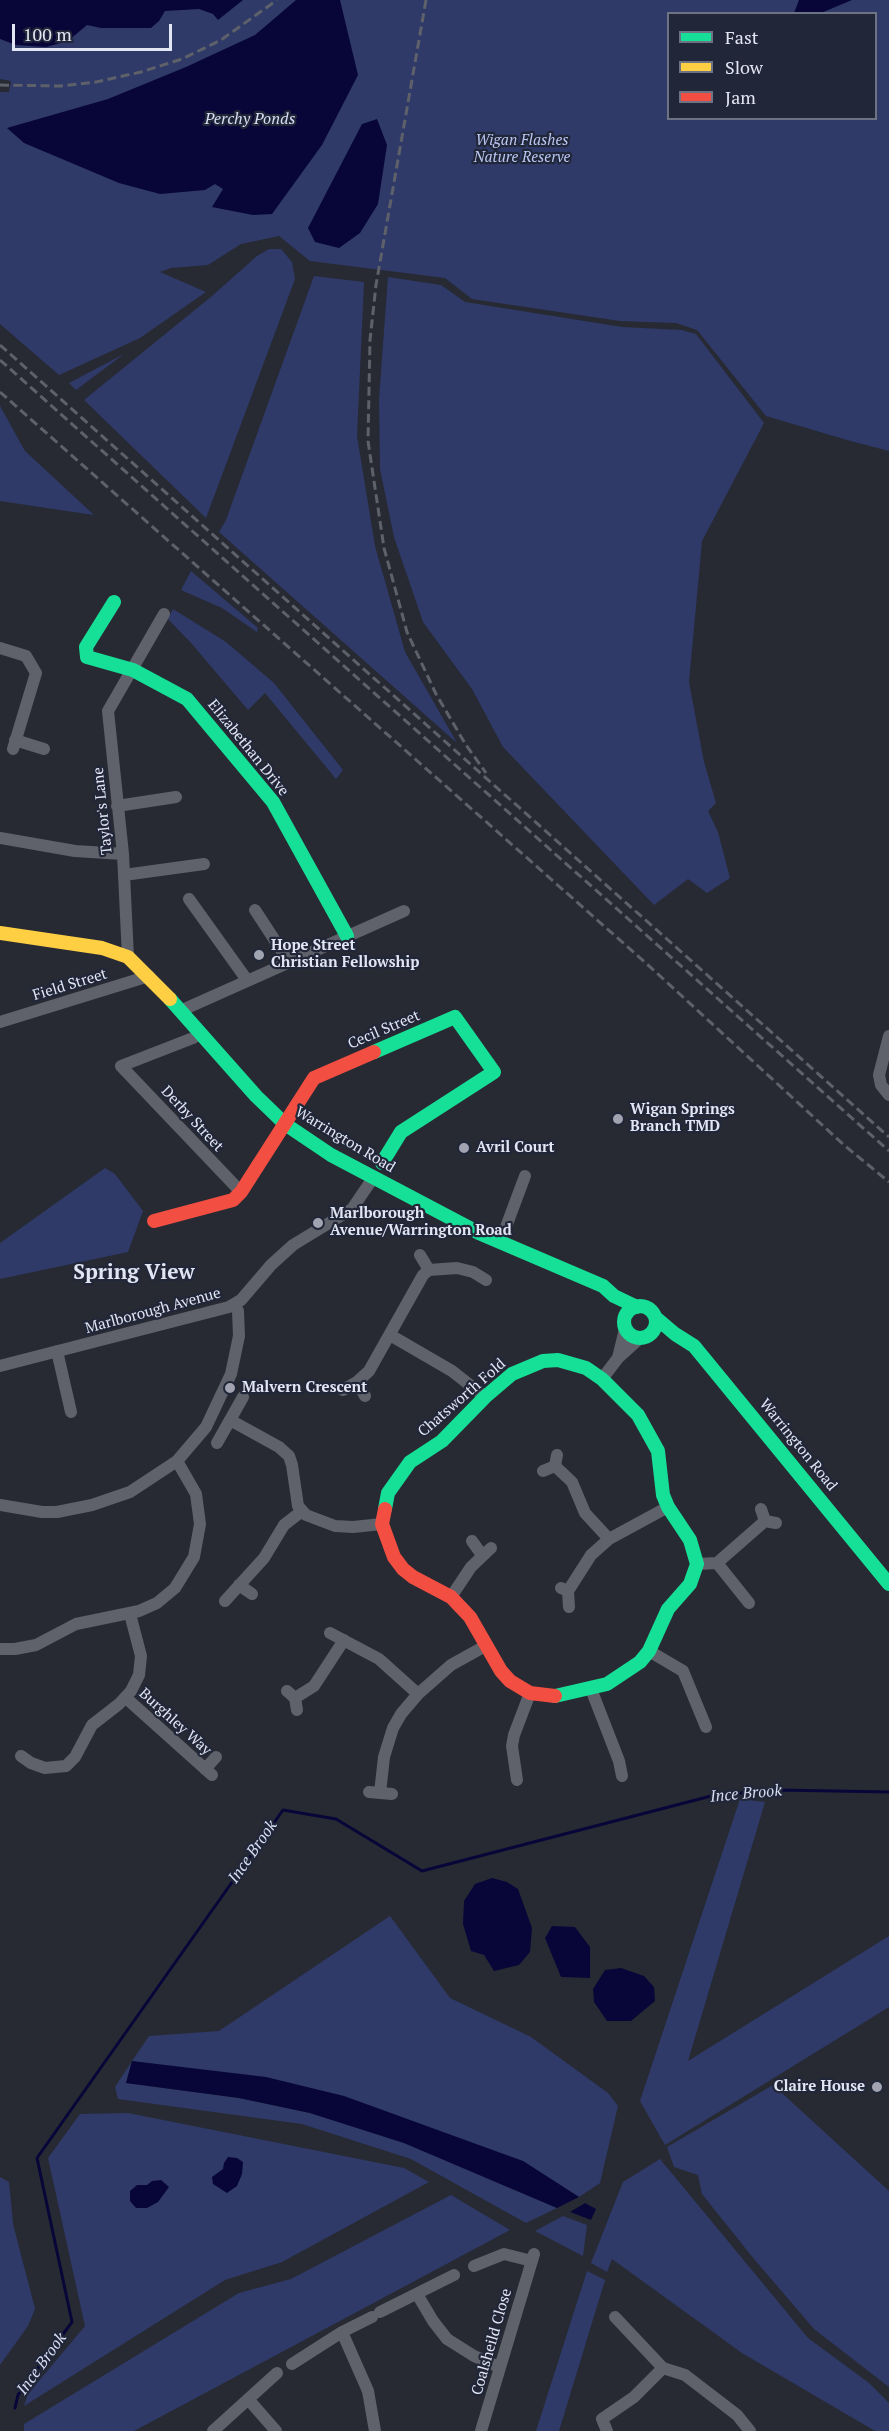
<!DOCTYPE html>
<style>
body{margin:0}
#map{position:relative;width:889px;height:2431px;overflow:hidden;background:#272a33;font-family:"PT Serif",serif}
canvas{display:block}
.legend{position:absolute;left:667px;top:12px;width:210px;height:108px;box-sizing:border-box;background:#212739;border:2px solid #6e7383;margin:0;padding:8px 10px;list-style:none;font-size:18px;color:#e2e6f3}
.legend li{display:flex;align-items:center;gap:12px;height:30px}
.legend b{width:30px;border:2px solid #6e7383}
.scale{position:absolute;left:12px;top:24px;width:160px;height:27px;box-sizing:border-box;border:3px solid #e2e6f3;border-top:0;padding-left:8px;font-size:18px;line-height:21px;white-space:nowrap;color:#e2e6f3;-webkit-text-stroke:4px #212739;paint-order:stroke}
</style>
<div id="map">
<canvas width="889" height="2431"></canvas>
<ul class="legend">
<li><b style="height:8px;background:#16e098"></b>Fast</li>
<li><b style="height:8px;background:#ffcf43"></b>Slow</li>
<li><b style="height:8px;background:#f24e42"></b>Jam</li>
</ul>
<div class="scale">100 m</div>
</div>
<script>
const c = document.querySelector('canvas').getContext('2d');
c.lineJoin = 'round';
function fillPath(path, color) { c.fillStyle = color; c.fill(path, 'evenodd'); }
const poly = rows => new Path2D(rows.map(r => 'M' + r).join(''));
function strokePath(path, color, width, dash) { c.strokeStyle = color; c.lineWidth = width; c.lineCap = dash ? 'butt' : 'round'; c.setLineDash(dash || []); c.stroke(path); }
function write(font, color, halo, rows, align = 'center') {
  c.font = font + ' "PT Serif",serif'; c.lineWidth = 4.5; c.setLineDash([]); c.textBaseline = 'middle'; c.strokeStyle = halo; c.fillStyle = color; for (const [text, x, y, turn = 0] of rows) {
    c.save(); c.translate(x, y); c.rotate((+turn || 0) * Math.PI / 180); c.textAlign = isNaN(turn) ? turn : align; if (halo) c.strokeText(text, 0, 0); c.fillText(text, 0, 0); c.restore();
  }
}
const green = poly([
 [0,0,889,0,889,451,847,440,766,416,697,330,676,323,620,321,472,299,445,278,310,261,279,236,241,244,208,265,171,268,160,272,206,292,140,338,59,375,0,324,0,92,9,92,11,81,0,79],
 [668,14,876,14,876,118,668,118],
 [269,249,281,249,292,262,295,279,206,518,84,400,212,296,257,256],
 [314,276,364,282,357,436,375,546,405,652,457,743,219,532,226,520],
 [388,277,441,285,465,302,622,327,681,330,696,334,764,423,702,541,689,682,704,762,716,803,708,811,718,832,730,878,707,893,688,879,654,905,503,747,472,689,423,622,394,537,380,469,379,399],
 [124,354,76,390,69,383],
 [0,406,25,451,94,515,0,501],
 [191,571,258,628,257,632,222,608,181,590],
 [173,609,226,642,274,683,343,770,336,779,265,693,248,710,192,644,168,619],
 [105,1168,115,1174,143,1211,128,1252,0,1279,0,1243],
 [740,1799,765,1802,688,2061,889,1936,889,2007,665,2145,640,2101],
 [390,1916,450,1998,531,2037,608,2093,618,2106,600,2183,579,2197,523,2161,132,2061,126,2083,239,2098,310,2113,404,2143,557,2208,526,2223,411,2159,302,2124,118,2099,115,2087,132,2061,149,2036,219,2031],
 [773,2085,889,2191,889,2387,814,2329,754,2259,702,2194,698,2175,674,2167,667,2147],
 [128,2113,404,2168,429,2182,282,2262,225,2280,24,2406,28,2394,85,2326,48,2158,80,2114],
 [660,2159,808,2338,869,2383,889,2403,889,2431,875,2431,742,2353,612,2259,607,2272,591,2263,623,2182],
 [0,2177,9,2182,13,2224,35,2309,28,2326,0,2365],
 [451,2195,510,2230,134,2431,24,2431,24,2424,239,2293,291,2279],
 [563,2216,587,2225,583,2256,535,2231],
 [587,2271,605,2280,559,2431,536,2431]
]);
const water = poly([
 [0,0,243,0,218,20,213,14,199,9,165,11,159,21,151,28,101,28,87,25,68,41,46,47,16,45,0,39],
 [296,0,340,0,358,75,322,145,272,214,253,215,212,207,223,189,215,184,205,190,160,194,119,183,24,143,7,128,108,99,186,67,255,35],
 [799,0,852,0,821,13,794,13],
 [377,119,387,145,378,204,360,233,339,248,315,242,308,228,362,124],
 [492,1878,507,1882,518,1889,532,1928,530,1952,519,1965,494,1971,484,1955,471,1951,463,1924,464,1901,475,1884],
 [552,1926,575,1927,590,1947,590,1978,561,1977,545,1938],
 [621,1968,644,1976,654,1987,655,2001,631,2021,607,2021,594,2002,593,1989,605,1970],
 [132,2061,266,2077,344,2096,523,2161,579,2197,557,2208,404,2143,310,2113,239,2098,126,2083],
 [228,2157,237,2158,243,2162,242,2174,237,2186,227,2193,213,2184,212,2177,223,2169,224,2163],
 [161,2180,169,2187,158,2202,147,2208,136,2208,130,2201,130,2191,137,2185,147,2185,152,2181],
 [585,2203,596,2209,591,2220,570,2212]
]);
const stream = poly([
 [15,2408,18,2395,72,2322,37,2158,283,1810,336,1819,422,1871,715,1795,779,1790,889,1792]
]);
const street = poly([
 [0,648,26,656,36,673,13,749],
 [15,740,44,749],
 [117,806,176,797],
 [0,838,75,851,123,854],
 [124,875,204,864],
 [189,899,247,980],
 [255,910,289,962],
 [128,957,123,854,108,711,164,614],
 [180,1011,404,911],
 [0,1022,149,976],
 [200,1033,193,1038,121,1066,241,1192],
 [889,1036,879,1075,881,1085,889,1095],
 [500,1243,525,1176],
 [420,1255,429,1270],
 [390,1335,452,1371,485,1397],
 [57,1351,71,1412],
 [618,1358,625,1329],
 [0,1366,229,1307,241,1300,271,1265,293,1245,352,1209,373,1178],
 [602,1379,618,1358,640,1338],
 [357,1382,365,1396],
 [343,1390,357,1382,369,1371,423,1275,429,1270,457,1268,473,1272,486,1280],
 [230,1420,279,1447,289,1456,292,1465,298,1506,306,1515,335,1526,353,1527,382,1524],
 [217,1443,243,1397],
 [555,1466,572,1482,585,1513,609,1539],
 [543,1471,555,1466,557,1455],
 [0,1505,42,1512,57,1512,92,1505,130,1492,177,1461,206,1427,231,1374,239,1336,238,1311,235,1304],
 [761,1509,765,1521,776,1523],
 [472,1541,482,1555],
 [717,1563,765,1521],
 [697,1564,717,1563,749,1603],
 [239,1585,252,1594],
 [561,1588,568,1591,569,1607],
 [568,1591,591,1555,609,1539,668,1507],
 [451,1597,471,1567,491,1548],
 [225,1601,264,1558,284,1525,302,1511],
 [330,1633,379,1659,418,1694],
 [0,1649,15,1649,36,1645,76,1624,139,1611,157,1603,175,1588,194,1557,200,1524,196,1494,177,1461],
 [649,1651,683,1671,706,1727],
 [591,1689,619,1761,622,1776],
 [287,1691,295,1698,297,1710],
 [126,1698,212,1775],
 [295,1698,314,1686,344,1640],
 [21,1756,31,1763,45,1768,66,1766,75,1757,92,1725,119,1704,131,1691,139,1675,141,1656,130,1614],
 [205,1769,216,1757],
 [517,1780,512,1746,514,1735,530,1693],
 [369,1792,392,1794],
 [380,1793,384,1757,393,1728,401,1714,418,1694,451,1665,487,1645],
 [474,2266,504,2254,532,2261],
 [417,2294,433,2321,447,2339,474,2356,499,2367],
 [380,2312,454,2275],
 [615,2317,663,2368,685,2375,737,2415,750,2431],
 [342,2332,368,2391,375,2431],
 [292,2364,342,2332,372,2317],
 [248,2399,276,2431],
 [213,2431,277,2373],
 [481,2431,534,2254],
 [607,2431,602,2419,634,2397,663,2368]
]);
const fast = poly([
 [114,602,86,647,87,657,133,670,187,699,273,802,347,936],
 [170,999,256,1096,285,1124,331,1155,479,1233,603,1286,614,1296,637,1307],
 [374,1052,455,1017,494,1072,401,1132,382,1163],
 '624 1322a16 16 0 1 1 32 0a16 16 0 1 1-32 0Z',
 [655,1317,675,1334,694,1346,889,1584],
 [385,1509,388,1493,410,1462,442,1441,485,1397,512,1374,543,1361,558,1360],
 [555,1696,607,1684,640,1662,649,1651,668,1609,690,1584,697,1564,690,1540,668,1507,663,1495,658,1451,638,1415,602,1379,586,1368,558,1360]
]);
const slow = poly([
 [0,933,102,948,128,957,170,999]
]);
const jam = poly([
 [154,1221,233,1200,241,1192,314,1078,374,1052],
 [385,1509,382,1524,394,1557,403,1569,413,1577,451,1597,470,1617,501,1671,510,1681,530,1693,555,1696]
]);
const rail = poly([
 [426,0,376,285,370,340,368,441,384,548,407,632,436,694,466,745,486,773],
 [0,85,60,86,96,82,141,72,182,59,221,40,277,0],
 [0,345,889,1137],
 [0,360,889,1151],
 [0,392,647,964,844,1145,889,1182]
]);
const markers = [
 [259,955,6,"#a1a4b0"],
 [618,1119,6,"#a1a4b0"],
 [464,1148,6,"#a1a4b0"],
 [318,1223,6,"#a1a4b0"],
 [230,1388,6,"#a1a4b0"],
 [877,2087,6,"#a1a4b0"]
];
const parkNames = [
 ["Wigan Flashes",522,141],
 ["Nature Reserve",522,158]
];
const streetNames = [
 ["Elizabethan Drive",248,748,51],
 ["Taylor's Lane",103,811,-96],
 ["Field Street",70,985,-17],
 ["Cecil Street",384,1030,-23],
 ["Derby Street",192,1119,47],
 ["Warrington Road",345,1140,31],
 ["Marlborough Avenue",153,1311,-15],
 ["Chatsworth Fold",462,1398,-41],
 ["Warrington Road",798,1445,51],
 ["Burghley Way",175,1722,42],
 ["Coalsheild Close",492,2342,-74]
];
const poiNames = [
 ["Hope Street",271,946],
 ["Christian Fellowship",271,963],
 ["Wigan Springs",630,1110],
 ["Branch TMD",630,1127],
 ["Avril Court",476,1148],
 ["Marlborough",330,1214],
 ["Avenue/Warrington Road",330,1231],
 ["Malvern Crescent",242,1388],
 ["Claire House",865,2087,"right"]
];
const waterNames = [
 ["Perchy Ponds",250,119],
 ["Ince Brook",746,1794,-5],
 ["Ince Brook",253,1852,-55],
 ["Ince Brook",42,2364,-54]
];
const districtNames = [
 ["Spring View",134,1273]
];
fillPath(green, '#2f3a69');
fillPath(water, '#080638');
strokePath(stream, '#080638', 3);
strokePath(street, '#5f626a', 12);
strokePath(fast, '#16e098', 14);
strokePath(slow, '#ffcf43', 14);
strokePath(jam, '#f24e42', 14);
strokePath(rail, '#5e6169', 3, [9, 4.5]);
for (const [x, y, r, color] of markers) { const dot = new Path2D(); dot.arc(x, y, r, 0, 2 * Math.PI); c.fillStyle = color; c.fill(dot); strokePath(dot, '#212739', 2); }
write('italic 15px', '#bac8f3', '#212739', parkNames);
write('15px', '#e2e6f3', '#212739', streetNames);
write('bold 15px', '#e2e6f3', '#212739', poiNames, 'left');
write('italic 16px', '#d7def4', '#212739', waterNames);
write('bold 21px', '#e2e6f3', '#212739', districtNames);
</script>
